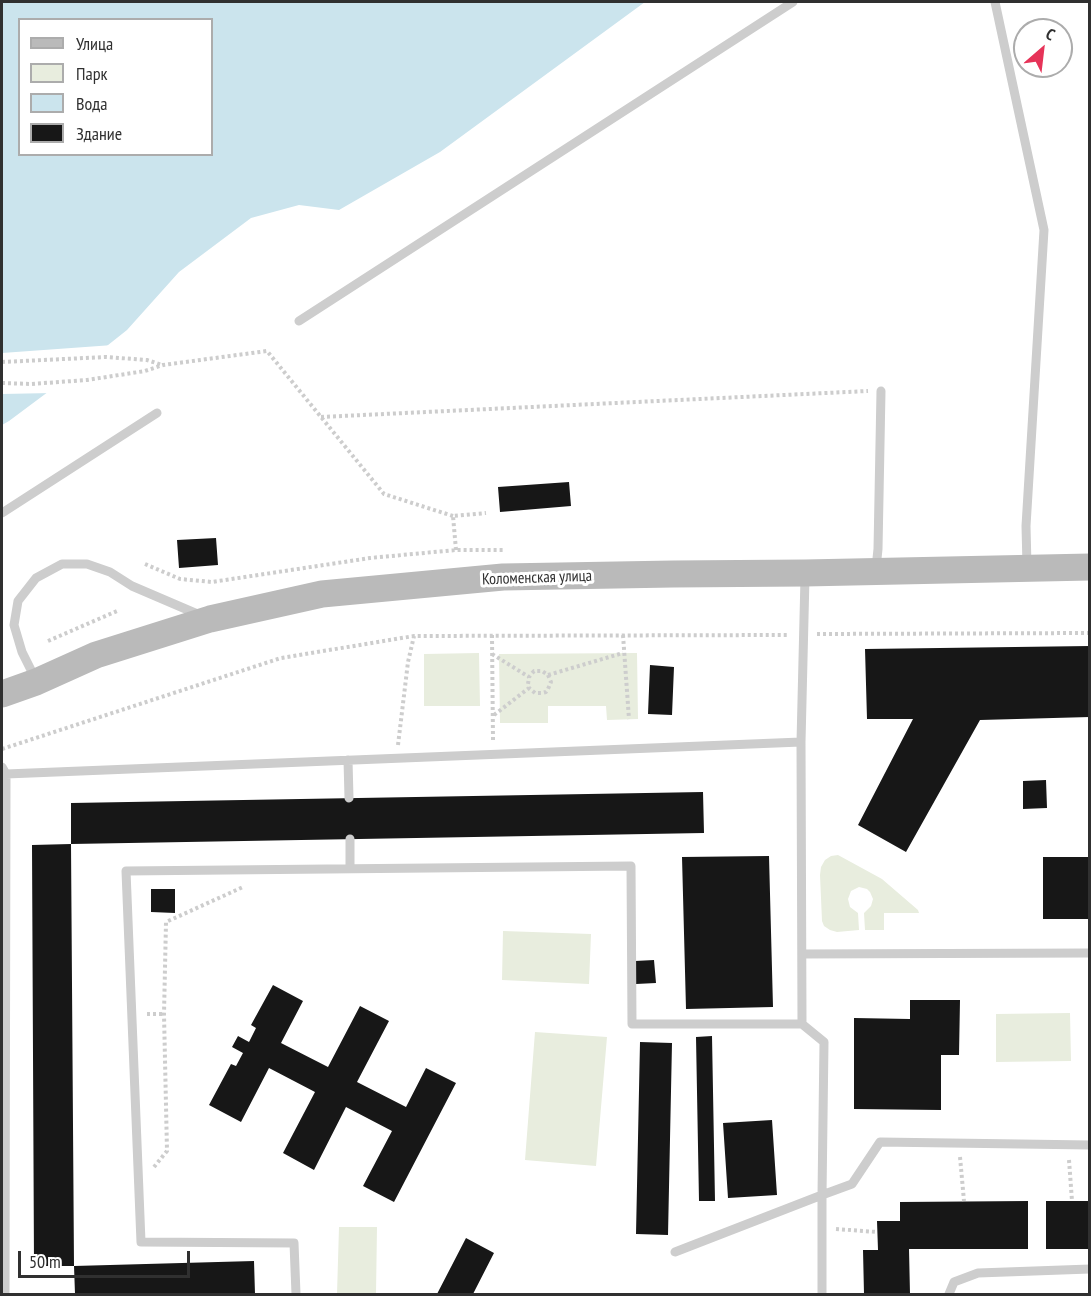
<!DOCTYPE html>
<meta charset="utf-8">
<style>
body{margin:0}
#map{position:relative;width:1091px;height:1296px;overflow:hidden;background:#fff;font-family:"PT Sans Narrow",sans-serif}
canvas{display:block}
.frame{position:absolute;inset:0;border:3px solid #303030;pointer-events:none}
.legend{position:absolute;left:18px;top:18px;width:195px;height:138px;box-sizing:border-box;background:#fff;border:2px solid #acacac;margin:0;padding:8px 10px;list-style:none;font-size:18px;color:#303030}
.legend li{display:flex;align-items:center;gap:12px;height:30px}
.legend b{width:30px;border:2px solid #acacac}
.north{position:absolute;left:1013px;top:18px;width:60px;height:60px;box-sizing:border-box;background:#fff;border:2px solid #acacac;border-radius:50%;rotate:28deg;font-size:16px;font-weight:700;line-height:24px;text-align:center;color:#303030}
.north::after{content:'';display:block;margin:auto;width:21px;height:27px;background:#e63358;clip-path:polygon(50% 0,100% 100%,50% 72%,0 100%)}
.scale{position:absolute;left:18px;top:1251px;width:172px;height:27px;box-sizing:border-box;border:3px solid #303030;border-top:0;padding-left:8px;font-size:18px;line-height:21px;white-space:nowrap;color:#303030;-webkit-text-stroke:4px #fff;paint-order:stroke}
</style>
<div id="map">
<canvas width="1091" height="1296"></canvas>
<div class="frame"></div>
<ul class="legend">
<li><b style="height:8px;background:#bababa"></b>Улица</li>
<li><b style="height:16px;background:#e8edde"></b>Парк</li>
<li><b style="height:16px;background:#cbe4ed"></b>Вода</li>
<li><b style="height:16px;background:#171717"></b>Здание</li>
</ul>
<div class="north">С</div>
<div class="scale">50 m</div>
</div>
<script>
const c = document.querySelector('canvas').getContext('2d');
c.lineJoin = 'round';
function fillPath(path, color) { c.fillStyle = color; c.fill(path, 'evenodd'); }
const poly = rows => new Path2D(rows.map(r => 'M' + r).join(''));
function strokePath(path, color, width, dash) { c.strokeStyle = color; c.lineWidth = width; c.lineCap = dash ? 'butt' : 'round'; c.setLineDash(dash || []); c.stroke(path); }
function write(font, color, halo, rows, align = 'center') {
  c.font = font + ' "PT Sans Narrow",sans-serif'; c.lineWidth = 6; c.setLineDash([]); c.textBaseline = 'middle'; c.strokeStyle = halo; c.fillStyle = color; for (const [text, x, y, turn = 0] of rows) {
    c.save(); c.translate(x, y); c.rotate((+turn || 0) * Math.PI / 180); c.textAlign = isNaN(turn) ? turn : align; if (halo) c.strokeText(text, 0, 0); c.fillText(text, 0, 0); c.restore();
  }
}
const green = poly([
 [479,653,480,706,424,706,424,654],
 [637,653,638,719,607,720,606,706,548,706,548,723,500,723,499,654],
 [838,855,882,879,918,910,919,913,884,913,884,930,865,930,864,913,871,906,873,899,870,892,867,889,859,887,851,891,848,899,850,907,858,913,859,930,837,932,830,930,824,926,822,921,820,875,821,867,825,860,831,856],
 [503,931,591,934,589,984,502,980],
 [1070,1013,1071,1061,996,1062,996,1014],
 [535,1032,607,1037,596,1166,525,1160],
 [339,1227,377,1227,376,1294,337,1294]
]);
const water = poly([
 [2,2,645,2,440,152,339,210,299,205,251,218,179,272,127,330,64,380,9,421,2,425],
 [20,20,212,20,212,154,20,154]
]);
const pier = poly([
 [113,345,52,393,2,394,2,353]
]);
const building = poly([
 [569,482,571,506,500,512,498,487],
 [216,538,218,565,179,568,177,540],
 [1090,646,1090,717,980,720,906,852,858,825,913,719,867,719,865,649],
 [650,665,674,667,672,715,648,714],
 [1046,780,1047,808,1023,809,1023,781],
 [703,792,704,833,71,844,71,803],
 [71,844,74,1266,34,1266,32,845],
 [769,856,773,1007,686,1009,682,857],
 [1043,857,1090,857,1090,919,1043,919],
 [151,889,175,889,175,913,151,912],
 [654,960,656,983,636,984,635,961],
 [273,985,303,1001,281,1043,328,1067,360,1006,389,1021,357,1082,406,1107,426,1068,456,1083,394,1202,363,1186,392,1131,346,1107,314,1170,283,1153,315,1092,269,1068,241,1122,209,1105,231,1064,236,1066,243,1053,232,1047,238,1036,249,1042,256,1028,251,1025],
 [910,1000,960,1000,959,1055,941,1055,941,1110,854,1109,854,1018,910,1019],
 [712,1036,715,1201,699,1201,696,1037],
 [640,1042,672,1043,668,1235,636,1234],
 [772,1120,777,1195,728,1198,723,1123],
 [1028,1201,1028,1249,909,1249,910,1294,864,1294,863,1250,878,1250,877,1221,900,1221,900,1202],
 [1046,1201,1090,1201,1090,1249,1046,1249],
 [466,1238,494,1253,473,1294,437,1294],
 [254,1261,255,1294,75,1294,74,1266]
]);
const path = poly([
 [2,362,106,357,147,360,162,365],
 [2,383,31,384,87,380,145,371,163,365,267,351,384,494,453,516],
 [321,417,868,391],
 [456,550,453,516,486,513],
 [145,564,180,579,212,582,370,558,456,550,505,550],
 [817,634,1090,633],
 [492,635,493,740],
 [623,635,629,719],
 [48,641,117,611],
 [492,654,529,677],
 [548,675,551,682,548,689,546,692,542,693,535,693,529,688,528,684,529,677,534,671,542,671,548,675,623,653],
 [494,715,529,688],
 [398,745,408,662,414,636],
 [2,749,281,658,414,636,788,635],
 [147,1014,164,1014],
 [960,1157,964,1201],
 [1069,1160,1072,1201],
 [154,1167,167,1151,164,1014,166,922,243,887],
 [836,1229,877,1232]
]);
const lane = poly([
 [995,2,1044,230,1026,526,1027,566],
 [299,321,793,2],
 [2,513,157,413],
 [876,568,878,549,881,391],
 [35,678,22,652,14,625,18,601,36,578,62,564,87,564,110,572,132,586,202,616],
 [801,742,805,577],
 [348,760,349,798],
 [2,767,6,774,5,1294],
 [6,774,801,742,802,1024,632,1024,631,866,126,871,141,1242,294,1243,296,1294],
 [350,839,350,869],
 [802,954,1090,953],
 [675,1252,822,1195,824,1042,802,1024],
 [822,1294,822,1195,852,1184,880,1142,1090,1145],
 [949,1294,954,1282,978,1273,1090,1269]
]);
const secondary = poly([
 [2,694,36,682,96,655,210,619,322,594,503,577,673,574,805,573,1090,567]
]);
const streetNames = [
 ["Коломенская улица",537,578,-2]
];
fillPath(green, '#e8edde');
fillPath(water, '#cbe4ed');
fillPath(pier, '#fff');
fillPath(building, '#171717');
strokePath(path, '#cdcdcd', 4, [3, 3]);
strokePath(lane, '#cdcdcd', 9);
strokePath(secondary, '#bababa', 27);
write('16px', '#303030', '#fff', streetNames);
</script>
